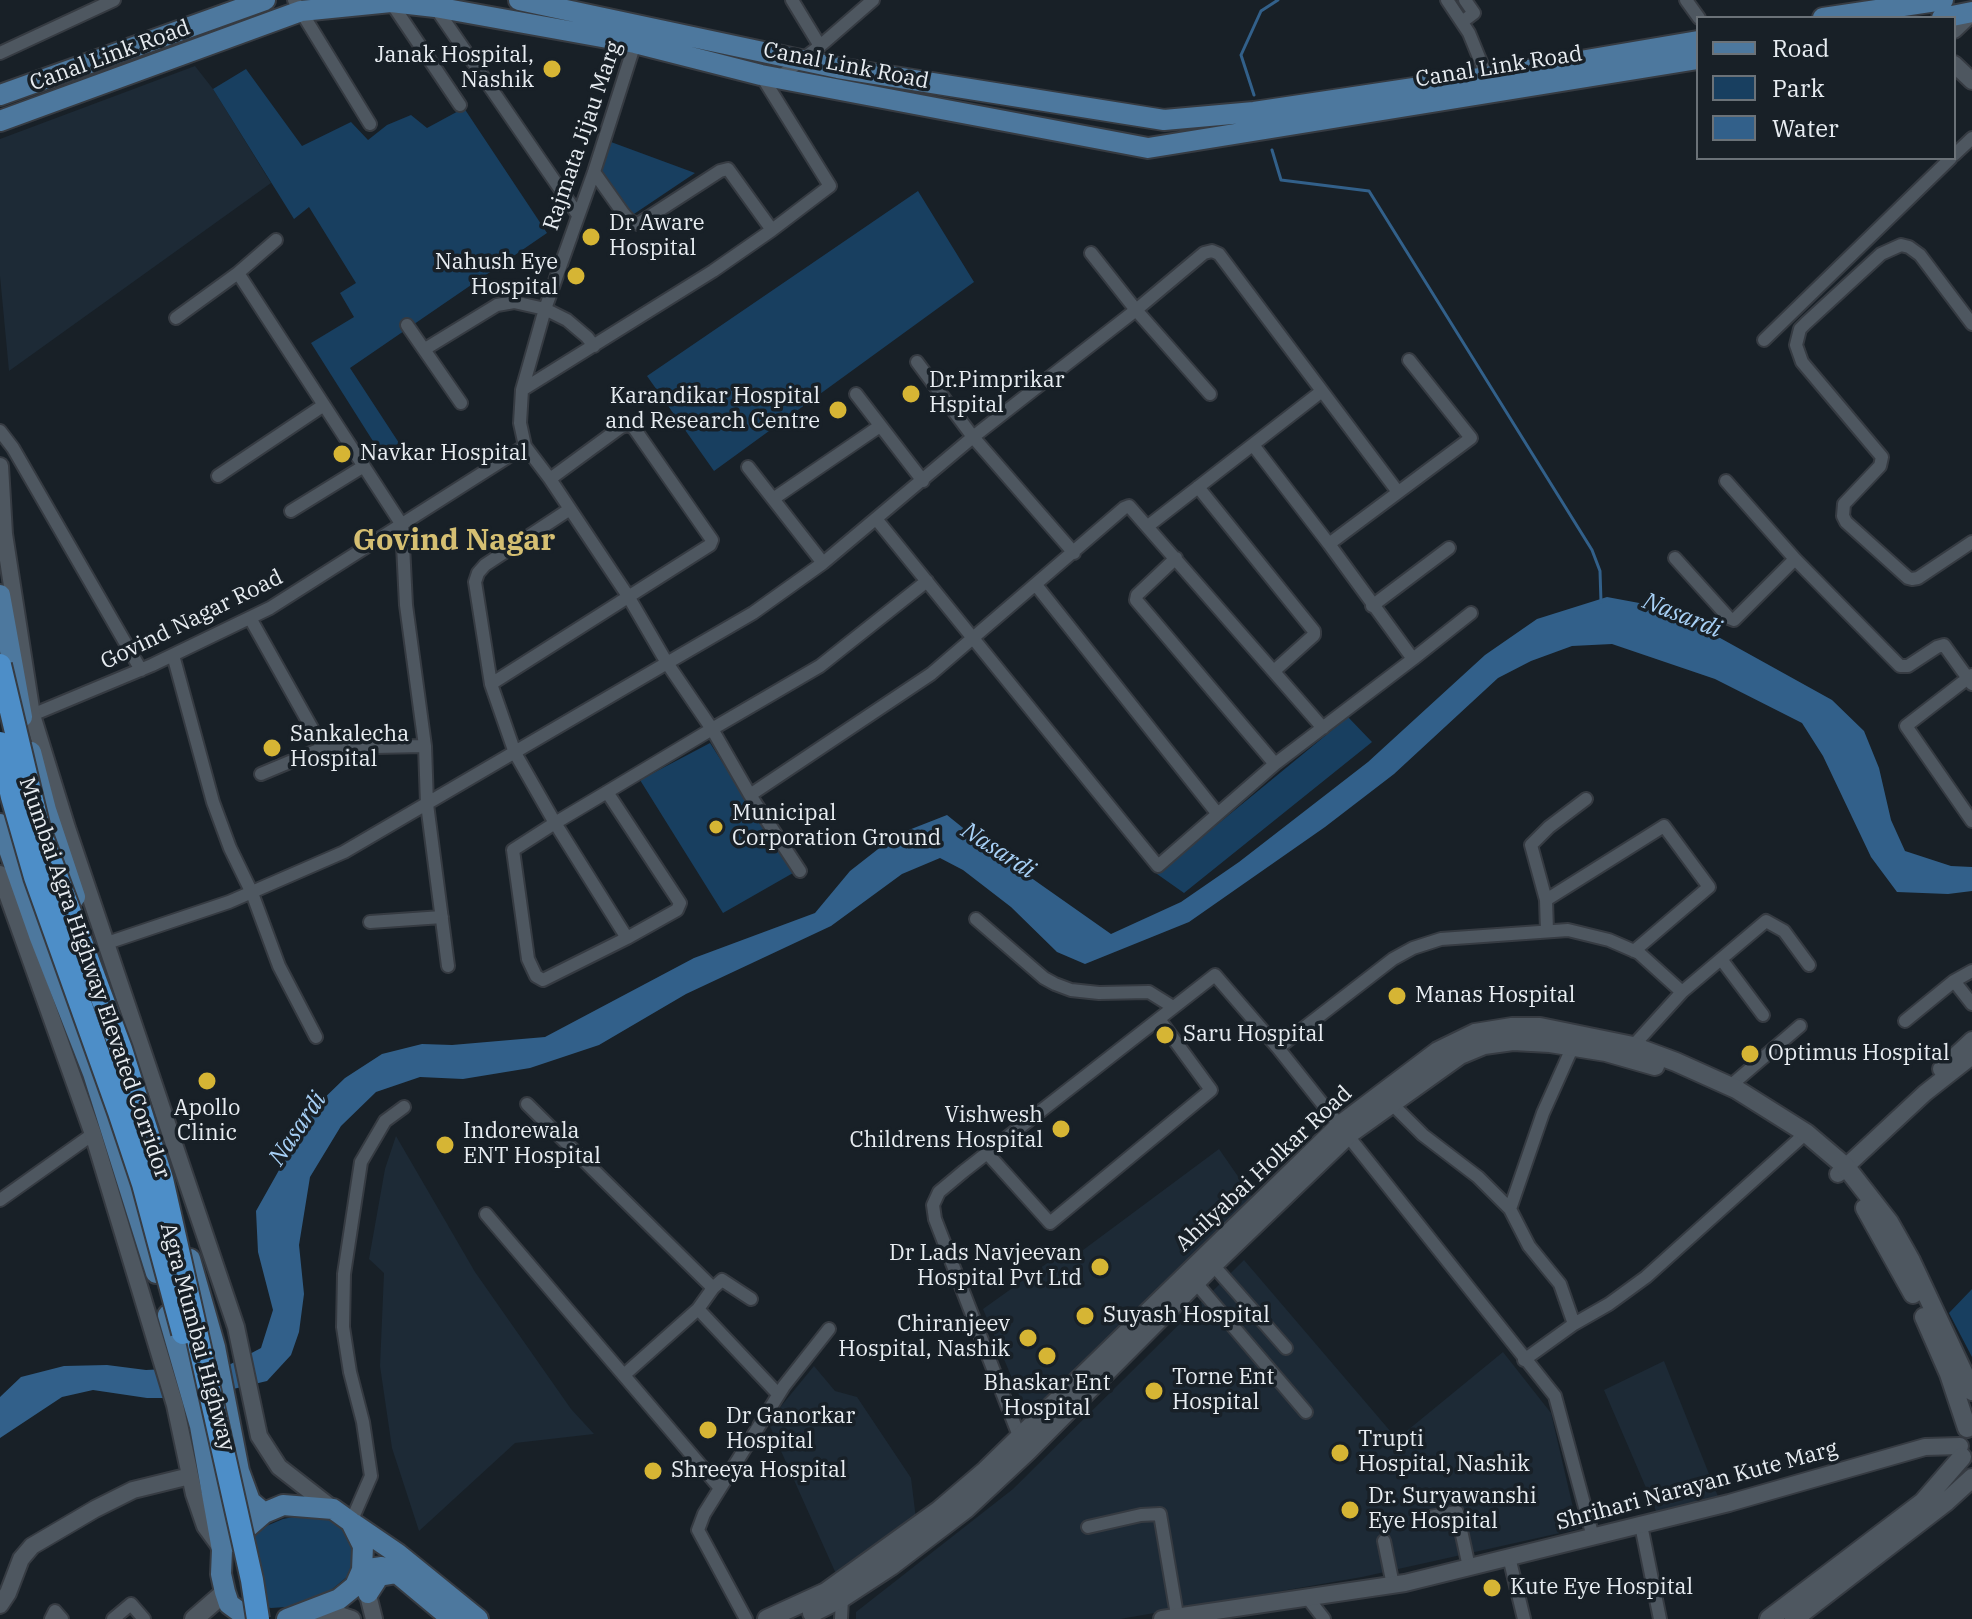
<!DOCTYPE html>
<style>
body{margin:0}
#map{position:relative;width:1972px;height:1619px;overflow:hidden;background:#182027;font-family:"IBM Plex Serif",serif}
canvas{display:block}
.legend{position:absolute;left:1696px;top:16px;width:260px;height:144px;box-sizing:border-box;background:#182027;border:2px solid #6b7278;margin:0;padding:10px 14px;list-style:none;font-size:24px;color:#e8edf2}
.legend li{display:flex;align-items:center;gap:16px;height:40px}
.legend b{width:40px;border:2px solid #6b7278}
</style>
<div id="map">
<canvas width="1972" height="1619"></canvas>
<ul class="legend">
<li><b style="height:10px;background:#4d789e"></b>Road</li>
<li><b style="height:22px;background:#183f60"></b>Park</li>
<li><b style="height:22px;background:#32608a"></b>Water</li>
</ul>
</div>
<script>
const c = document.querySelector('canvas').getContext('2d');
c.lineJoin = 'round';
function fillPath(path, color) { c.fillStyle = color; c.fill(path, 'evenodd'); }
const poly = rows => new Path2D(rows.map(r => 'M' + r).join(''));
function strokePath(path, color, width, dash) { c.strokeStyle = color; c.lineWidth = width; c.lineCap = dash ? 'butt' : 'round'; c.setLineDash(dash || []); c.stroke(path); }
function write(font, color, halo, rows, align = 'center') {
  c.font = font + ' "IBM Plex Serif",serif'; c.lineWidth = 7; c.setLineDash([]); c.textBaseline = 'middle'; c.strokeStyle = halo; c.fillStyle = color; for (const [text, x, y, turn = 0] of rows) {
    c.save(); c.translate(x, y); c.rotate((+turn || 0) * Math.PI / 180); c.textAlign = isNaN(turn) ? turn : align; if (halo) c.strokeText(text, 0, 0); c.fillText(text, 0, 0); c.restore();
  }
}
const built = poly([
 [195,66,213,89,271,183,9,371,0,276,0,139],
 [396,1136,475,1272,571,1409,594,1434,515,1443,419,1531,392,1448,380,1366,384,1273,369,1259,385,1169],
 [1219,1149,1253,1198,1029,1419,983,1309,1067,1249,1075,1256],
 [1244,1260,1397,1439,1503,1352,1551,1413,1578,1529,1362,1577,1120,1619,856,1619,856,1612,1013,1489],
 [1664,1361,1719,1499,1659,1518,1604,1390],
 [814,1366,835,1391,857,1397,911,1478,916,1519,837,1576,768,1422]
]);
const green = poly([
 [246,69,302,146,351,122,368,140,387,125,411,115,427,128,464,108,547,233,350,368,399,443,383,457,311,343,354,317,340,293,356,283,309,207,294,219,213,89],
 [611,142,695,173,631,216,598,173],
 [918,191,974,282,714,471,647,376],
 [1348,717,1372,742,1184,893,1157,874],
 [710,743,793,873,723,913,640,780],
 [1972,1289,1972,1357,1949,1313],
 [303,1515,325,1517,342,1528,350,1537,354,1552,352,1569,348,1576,324,1596,301,1606,271,1608,256,1605,243,1598,237,1552,264,1527,283,1519]
]);
const water = poly([
 [1607,597,1666,608,1832,700,1864,731,1879,768,1891,820,1905,851,1951,866,1972,867,1972,891,1948,894,1897,892,1871,857,1823,756,1802,723,1715,679,1612,644,1572,646,1531,661,1498,678,1394,774,1325,827,1189,922,1085,964,1057,952,1011,907,963,870,940,858,902,874,831,926,686,994,599,1045,530,1068,463,1079,420,1077,376,1092,341,1126,310,1177,299,1245,304,1294,299,1332,291,1355,267,1381,195,1398,147,1398,93,1390,62,1397,0,1438,0,1397,21,1377,64,1366,107,1365,146,1370,227,1366,261,1348,273,1310,258,1252,256,1211,314,1108,345,1078,382,1054,422,1044,452,1045,545,1037,694,958,815,913,850,871,896,835,947,815,983,844,1111,934,1181,902,1239,862,1368,762,1485,655,1537,619]
]);
const stream = poly([
 [1254,95,1241,55,1261,11,1278,0],
 [1272,150,1281,180,1369,191,1592,550,1600,571,1601,602]
]);
const minor = poly([
 [294,0,370,124],
 [792,0,820,46],
 [1447,0,1469,33,1487,77],
 [1686,0,1699,18],
 [390,1,460,105],
 [435,7,578,215],
 [1462,22,1474,13,1465,0],
 [0,53,114,0],
 [761,75,830,186,772,230],
 [778,78,820,46,873,0],
 [1954,155,1972,138],
 [1091,253,1136,310,1210,394],
 [238,273,276,240],
 [176,318,238,273,402,525,406,605,425,746,427,804,448,966],
 [1972,324,1920,255,1909,247,1901,245,1881,254,1806,323,1800,329,1796,345,1802,362,1882,457,1880,466,1844,504,1843,516,1846,522,1908,578,1912,579,1918,578,1972,542],
 [407,325,461,403],
 [1764,340,1951,158],
 [425,349,497,305,514,302,545,309,567,320,587,337,594,346],
 [917,362,973,437,1074,553],
 [522,390,713,271,772,230,728,169,720,171,638,224,630,221,623,213,594,172],
 [856,394,923,481],
 [0,431,13,448,141,670],
 [748,467,823,563],
 [218,476,324,405],
 [550,479,621,427,628,425,634,428,712,540,710,545,491,684,515,753,555,823,513,850,528,959,536,976,543,980,627,938],
 [1726,481,1795,559,1900,666,1908,666,1937,647,1944,645,1972,684],
 [1198,487,1314,631,1314,635,1274,671],
 [773,499,880,426],
 [291,511,364,466],
 [877,520,1158,866,1275,764,1413,659,1329,544,1253,445],
 [1148,526,1322,391],
 [1329,544,1471,438,1409,360],
 [1176,558,1137,595,1136,600,1275,764],
 [1675,558,1729,618,1734,620,1795,559],
 [1036,585,1217,813],
 [1372,606,1449,548],
 [250,618,323,748],
 [173,655,213,802,230,848,252,893,279,966,316,1037],
 [1413,659,1471,613],
 [1972,675,1906,726,1972,821],
 [491,684,475,582,478,573,485,565,570,509],
 [32,715,152,665,270,608,525,446],
 [261,774,323,748,425,746],
 [607,792,680,903,677,910,627,938,555,823,607,792,712,729,667,663,753,613,823,563,973,437,1136,310,1204,253,1212,251,1219,254,1398,492],
 [750,795,931,674,1124,508,1129,506,1323,728],
 [800,871,750,795,712,729,820,666,927,581],
 [1546,900,1664,826,1709,887,1634,951],
 [976,919,1044,978,1055,984,1071,990,1099,993,1149,992,1173,1007],
 [370,922,442,917],
 [1547,931,1546,900,1531,845,1549,827,1586,799],
 [107,943,229,902,344,852,667,663,628,596,550,479,525,446,520,423,522,390,545,309,594,172,636,40],
 [1721,959,1763,1015],
 [1954,981,1972,971],
 [1905,1021,1954,981,1972,1004],
 [1633,1046,1682,992,1766,921,1784,931,1809,965],
 [1278,1048,1393,959,1413,948,1441,939,1568,930,1609,940,1639,953,1682,992],
 [1729,1087,1800,1026],
 [1391,1103,1423,1135,1478,1177,1510,1209,1529,1246,1560,1284,1574,1324,1524,1360],
 [527,1104,713,1288,698,1309,778,1394],
 [987,1153,1050,1223,1211,1090,1159,1019],
 [0,1200,93,1134],
 [1510,1209,1543,1113,1573,1046],
 [486,1214,720,1488],
 [1213,1265,1286,1348],
 [1196,1283,1306,1412],
 [713,1288,722,1280,751,1299],
 [1574,1324,1609,1304,1646,1277,1806,1133],
 [624,1375,698,1309],
 [1021,1441,935,1219,933,1205,939,1192,964,1171,1215,975,1278,1048,1555,1396,1593,1537],
 [1424,1518,1457,1512,1469,1567],
 [351,1522,371,1476,363,1422,350,1372,343,1327,344,1274,361,1162,385,1121,404,1107],
 [1641,1525,1660,1619],
 [1088,1527,1141,1515,1160,1514,1177,1615,1180,1619],
 [1384,1541,1393,1585],
 [1509,1557,1524,1619],
 [1307,1597,1324,1619],
 [51,1619,55,1611,62,1619],
 [113,1619,131,1604,144,1619],
 [746,1619,698,1530,704,1514,784,1386,829,1329],
 [841,1619,842,1598]
]);
const tertiary = poly([
 [1954,30,1972,13],
 [1954,64,1972,81],
 [0,466,4,534,32,715,67,828,236,1327,259,1436,279,1467,333,1509],
 [0,874,93,1134,175,1405,194,1494,205,1526,221,1548],
 [1941,1069,1972,1040],
 [1838,1174,1925,1093,1972,1056],
 [365,1583,374,1619],
 [0,1605,8,1593,21,1559,32,1546,95,1509,133,1490,190,1476],
 [311,1612,331,1612,352,1619],
 [1162,1619,1405,1583,1729,1503,1925,1447,1960,1446]
]);
const secondary = poly([
 [1865,1208,1913,1294],
 [1924,1317,1949,1374,1967,1428],
 [812,1613,842,1598,891,1566,967,1508,1028,1451,1213,1265,1348,1135,1460,1055,1484,1045,1513,1041,1550,1043,1606,1052,1655,1066],
 [194,1619,225,1592],
 [767,1619,826,1592,938,1511,986,1470,1340,1125,1438,1051,1475,1033,1512,1027,1540,1027,1633,1046,1676,1062,1736,1089,1806,1133,1846,1167,1889,1222,1911,1261,1972,1391],
 [1769,1619,1923,1502,1962,1457],
 [1794,1619,1947,1501,1972,1478]
]);
const primary = poly([
 [519,0,838,68,1164,120,1254,112,1487,77,1698,41],
 [1823,18,1943,0],
 [1942,18,1972,12],
 [0,95,265,0],
 [0,121,301,11,391,2,435,7,635,43,761,75,1148,148,1698,59],
 [0,595,22,717],
 [31,752,46,810,75,897],
 [0,824,39,935,93,1073,156,1273],
 [190,1259,215,1347,239,1471,250,1501,264,1513],
 [168,1315,200,1426,222,1550,221,1574,225,1592,229,1604,244,1615,256,1619],
 [354,1524,398,1554,478,1619],
 [231,1542,264,1513,283,1505,333,1509,351,1522,363,1546,362,1570,355,1586,339,1599,287,1619],
 [362,1570,382,1567,397,1573,452,1619],
 [368,1593,379,1576,397,1573]
]);
const motorwayBridge = poly([
 [0,665,39,829,121,1049,162,1179,252,1580,258,1619],
 [0,743,12,797,35,877,119,1112,143,1184,183,1333]
]);
const markers = [
 [552,69,10,"#d6b534"],
 [591,237,10,"#d6b534"],
 [576,276,10,"#d6b534"],
 [911,394,10,"#d6b534"],
 [838,410,10,"#d6b534"],
 [342,454,10,"#d6b534"],
 [272,748,10,"#d6b534"],
 [716,827,8,"#d6b534"],
 [1397,996,10,"#d6b534"],
 [1165,1035,10,"#d6b534"],
 [1750,1054,10,"#d6b534"],
 [207,1081,10,"#d6b534"],
 [1061,1129,10,"#d6b534"],
 [445,1145,10,"#d6b534"],
 [1100,1267,10,"#d6b534"],
 [1085,1316,10,"#d6b534"],
 [1028,1338,10,"#d6b534"],
 [1047,1356,10,"#d6b534"],
 [1154,1391,10,"#d6b534"],
 [708,1430,10,"#d6b534"],
 [1340,1453,10,"#d6b534"],
 [653,1471,10,"#d6b534"],
 [1350,1510,10,"#d6b534"],
 [1492,1588,10,"#d6b534"]
];
const streetNames = [
 ["Canal Link Road",110,56,-20],
 ["Canal Link Road",846,66,11],
 ["Canal Link Road",1499,67,-9],
 ["Rajmata Jijau Marg",583,136,-71],
 ["Govind Nagar Road",192,620,-26],
 ["Mumbai Agra Highway Elevated Corridor",94,978,71],
 ["Ahilyabai Holkar Road",1264,1169,-43],
 ["Agra Mumbai Highway",197,1337,75],
 ["Shrihari Narayan Kute Marg",1697,1486,-15]
];
const poiNames = [
 ["Janak Hospital,",534,56,"right"],
 ["Nashik",534,81,"right"],
 ["Dr Aware",609,224],
 ["Hospital",609,249],
 ["Nahush Eye",558,263,"right"],
 ["Hospital",558,288,"right"],
 ["Dr.Pimprikar",929,381],
 ["Hspital",929,406],
 ["Karandikar Hospital",820,397,"right"],
 ["and Research Centre",820,422,"right"],
 ["Navkar Hospital",360,454],
 ["Sankalecha",290,735],
 ["Hospital",290,760],
 ["Municipal",732,814],
 ["Corporation Ground",732,839],
 ["Manas Hospital",1415,996],
 ["Saru Hospital",1183,1035],
 ["Optimus Hospital",1768,1054],
 ["Apollo",207,1109,"center"],
 ["Clinic",207,1134,"center"],
 ["Vishwesh",1043,1116,"right"],
 ["Childrens Hospital",1043,1141,"right"],
 ["Indorewala",463,1132],
 ["ENT Hospital",463,1157],
 ["Dr Lads Navjeevan",1082,1254,"right"],
 ["Hospital Pvt Ltd",1082,1279,"right"],
 ["Suyash Hospital",1103,1316],
 ["Chiranjeev",1010,1325,"right"],
 ["Hospital, Nashik",1010,1350,"right"],
 ["Torne Ent",1172,1378],
 ["Hospital",1172,1403],
 ["Bhaskar Ent",1047,1384,"center"],
 ["Hospital",1047,1409,"center"],
 ["Dr Ganorkar",726,1417],
 ["Hospital",726,1442],
 ["Trupti",1358,1440],
 ["Hospital, Nashik",1358,1465],
 ["Shreeya Hospital",671,1471],
 ["Dr. Suryawanshi",1368,1497],
 ["Eye Hospital",1368,1522],
 ["Kute Eye Hospital",1510,1588]
];
const waterNames = [
 ["Nasardi",1682,616,22],
 ["Nasardi",998,851,33],
 ["Nasardi",298,1129,-56]
];
const districtNames = [
 ["Govind Nagar",454,541]
];
fillPath(built, '#1d2a36');
fillPath(green, '#183f60');
fillPath(water, '#32608a');
strokePath(stream, '#32608a', 3);
strokePath(minor, '#363b42', 16);
strokePath(tertiary, '#363b42', 20);
strokePath(secondary, '#363b42', 22);
strokePath(primary, '#363b42', 24);
strokePath(minor, '#4e5760', 12);
strokePath(tertiary, '#4e5760', 16);
strokePath(secondary, '#4e5760', 18);
strokePath(primary, '#4d789e', 20);
strokePath(motorwayBridge, '#363b42', 26, []);
strokePath(motorwayBridge, '#4d8ec8', 22);
for (const [x, y, r, color] of markers) { const dot = new Path2D(); dot.arc(x, y, r, 0, 2 * Math.PI); c.fillStyle = color; c.fill(dot); strokePath(dot, '#182027', 3); }
write('22px', '#e8edf2', '#182027', streetNames);
write('22px', '#e8edf2', '#182027', poiNames, 'left');
write('italic 24px', '#a8d1f7', '#182027', waterNames);
write('bold 30px', '#d5bf72', '#182027', districtNames);
</script>
